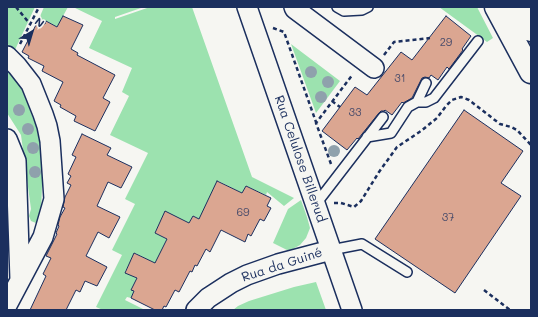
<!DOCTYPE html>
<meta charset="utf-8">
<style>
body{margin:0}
#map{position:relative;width:538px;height:317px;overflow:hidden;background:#f6f6f2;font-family:Mali,sans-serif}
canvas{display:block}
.frame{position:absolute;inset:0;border:8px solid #1b2f5e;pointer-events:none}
.north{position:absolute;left:12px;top:12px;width:40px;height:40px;-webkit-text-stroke:3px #f6f6f2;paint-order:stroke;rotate:38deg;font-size:11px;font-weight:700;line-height:16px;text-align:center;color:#1b2f5e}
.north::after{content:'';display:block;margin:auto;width:14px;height:18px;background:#1b2f5e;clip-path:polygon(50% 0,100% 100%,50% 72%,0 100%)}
</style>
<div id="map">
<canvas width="538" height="317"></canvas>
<div class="frame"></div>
<div class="north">N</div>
</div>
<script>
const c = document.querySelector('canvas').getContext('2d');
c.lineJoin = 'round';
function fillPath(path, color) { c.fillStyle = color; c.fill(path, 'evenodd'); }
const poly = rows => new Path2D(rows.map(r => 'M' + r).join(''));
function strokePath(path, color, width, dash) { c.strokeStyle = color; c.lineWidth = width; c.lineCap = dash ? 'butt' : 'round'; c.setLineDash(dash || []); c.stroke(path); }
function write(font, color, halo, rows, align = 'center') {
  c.font = font + ' Mali,sans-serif'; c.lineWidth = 3; c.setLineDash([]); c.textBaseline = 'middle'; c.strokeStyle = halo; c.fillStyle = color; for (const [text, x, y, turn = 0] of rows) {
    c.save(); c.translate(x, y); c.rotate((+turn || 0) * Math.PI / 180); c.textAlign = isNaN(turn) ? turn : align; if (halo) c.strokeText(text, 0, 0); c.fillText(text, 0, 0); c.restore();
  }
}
const green = poly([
 [7,7,35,7,14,52,7,43],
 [44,7,68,7,57,27,47,21,45,24,38,21],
 [73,7,141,8,115,17,115,19,150,7,192,7,252,177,294,198,284,206,267,192,266,195,246,186,242,193,218,181,208,201,216,227,193,216,189,223,165,212,155,233,167,239,162,250,158,265,135,253,125,272,137,278,131,290,134,291,131,298,127,297,125,300,145,310,103,310,96,307,122,255,112,250,135,204,125,199,148,153,110,135,129,96,122,92,132,68,89,48,102,21],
 [439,7,477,7,493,38,487,42],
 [291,44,340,81,316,113],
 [7,68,21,87,36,126,43,160,41,213,40,217,36,223,31,221,29,216,31,209,21,135,7,113],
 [301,200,307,217,310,228,306,238,300,245,289,251,273,243,288,209],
 [316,282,326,310,233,310,238,306,249,301,294,287]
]);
const building = poly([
 [63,16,83,25,71,49,78,53,77,55,115,75,103,98,110,102,95,131,74,121,76,116,60,107,61,105,54,101,63,82,42,71,44,66,28,58,29,56,22,52,38,21,45,24,46,21,57,27,63,16],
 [446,16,471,36,462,49,463,50,449,69,447,67,438,80,431,75,429,78,425,77,422,78,412,98,403,103,402,102,392,115,385,110,384,111,381,111,379,113,358,139,357,138,347,150,322,131,355,87,367,95,401,52,412,60,446,16],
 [464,110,523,151,501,183,521,196,455,293,375,239,464,110],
 [82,134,111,148,107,155,132,167,121,188,108,182,97,206,120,217,109,238,98,232,86,256,107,267,97,286,85,281,80,292,76,290,66,310,30,310,46,276,43,274,51,258,46,256,57,234,56,233,59,226,58,225,60,217,65,208,63,207,65,197,71,185,67,183,71,176,68,174,76,157,72,155,82,134],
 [217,181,242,193,246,186,271,198,267,206,271,208,264,221,260,219,251,236,248,234,245,242,221,230,210,252,206,249,197,266,195,265,192,272,190,271,179,292,175,290,166,307,164,306,162,310,155,310,131,298,134,291,131,290,137,278,125,273,134,253,155,263,167,239,155,233,165,211,189,223,193,216,199,219,217,181]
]);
const path = poly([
 [16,7,30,24],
 [273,28,284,32,316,122],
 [20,44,39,7],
 [384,55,394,42,430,38],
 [332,101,340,107],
 [331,164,316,123,353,74],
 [334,203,341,203,354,207,361,201,379,172,397,147,421,131,437,118,446,106,452,100,461,97,469,100,500,124,511,127,517,130,531,145],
 [484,290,510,310]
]);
const lane = poly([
 [337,7,344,11,362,10,368,7],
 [417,102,426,102,434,98,478,41],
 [367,137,391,133,408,107,417,102,426,83],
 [316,204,383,117],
 [331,250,362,244,407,272]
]);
const street = poly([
 [247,7,352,310],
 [294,7,295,9,374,68],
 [7,56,17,66,31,84,43,114,47,126,50,141,54,199,43,237,7,305],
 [7,139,16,161,20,280],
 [196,310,208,298,231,283,247,275,278,264,331,250]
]);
const secondary = poly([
 [496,7,531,72],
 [520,7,531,30]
]);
const trees = [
 [311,72],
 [328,82],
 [321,97],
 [19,110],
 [28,129],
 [33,148],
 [334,151],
 [35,172]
];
const numberNames = [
 ["29",446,43],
 ["31",400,79],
 ["33",355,113],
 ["69",243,213],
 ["37",448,218]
];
const streetNames = [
 ["Rua Celulose Billerud",300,159,71],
 ["Rua da Guiné",282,265,-18]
];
fillPath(green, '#9ce2af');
fillPath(building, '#dba691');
strokePath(building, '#1b2f5e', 1);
strokePath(lane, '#1b2f5e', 12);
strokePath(street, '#1b2f5e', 22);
strokePath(secondary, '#1b2f5e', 25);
strokePath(path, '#1b2f5e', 2.5, [4, 3]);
strokePath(lane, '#f6f6f2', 9);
strokePath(street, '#f6f6f2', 19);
strokePath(secondary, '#f6f6f2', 22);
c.fillStyle = '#8fa1ac';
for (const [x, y] of trees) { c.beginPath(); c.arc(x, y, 6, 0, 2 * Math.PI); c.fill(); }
write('11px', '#4b4d6b', null, numberNames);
write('13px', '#1b2f5e', '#f6f6f2', streetNames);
</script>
